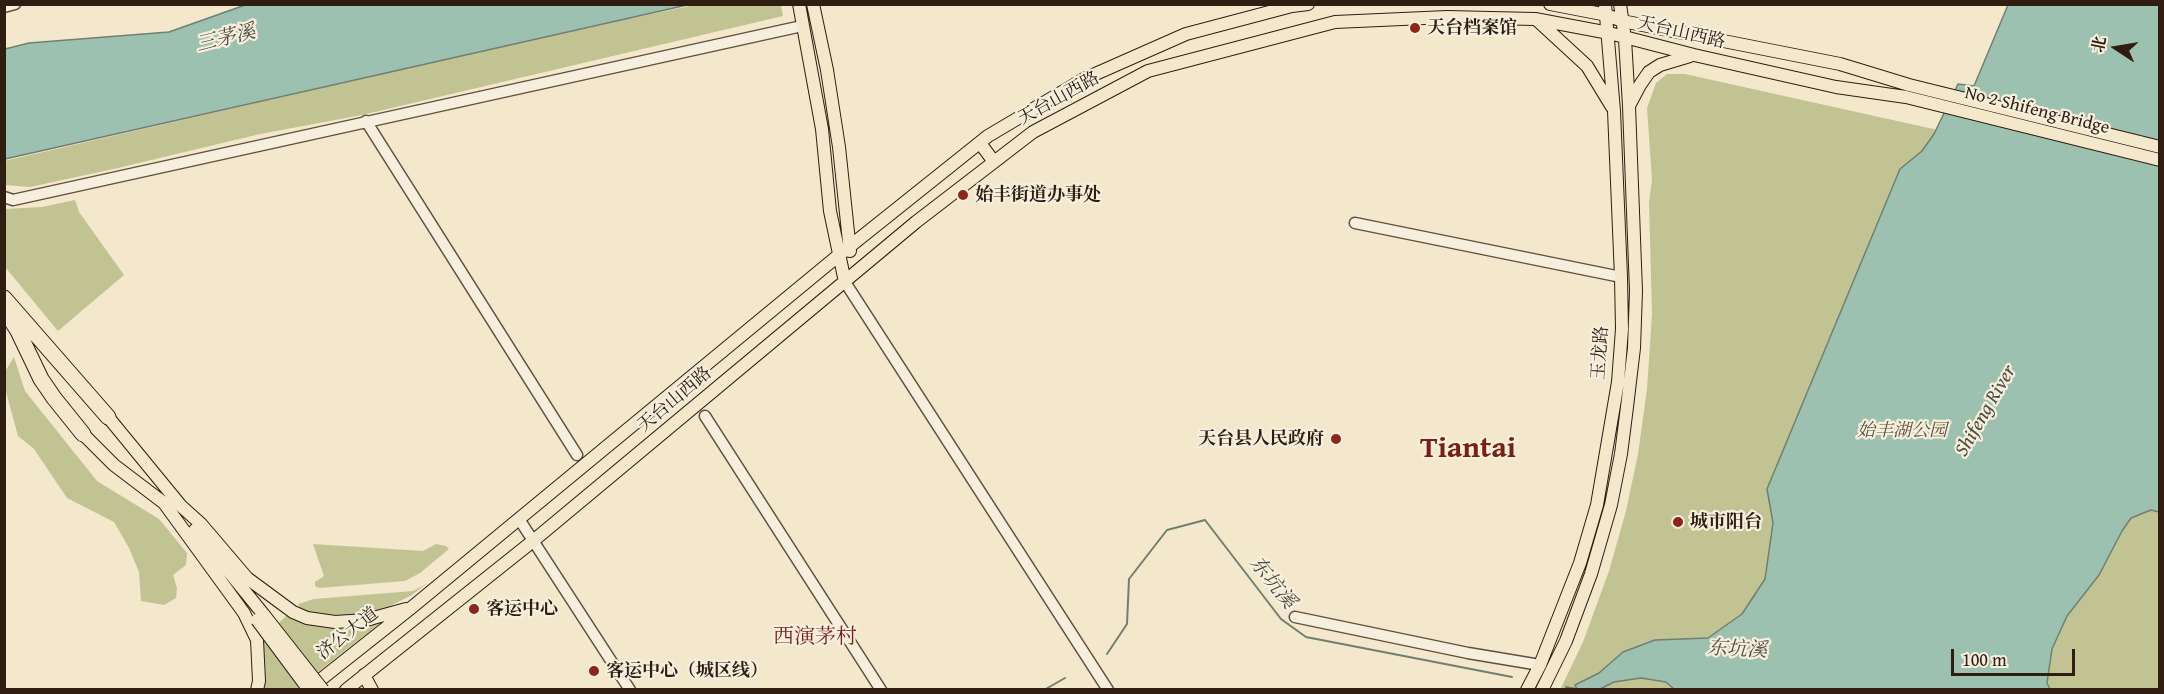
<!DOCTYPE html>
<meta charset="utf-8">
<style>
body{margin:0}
#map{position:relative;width:2164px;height:694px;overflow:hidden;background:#f3e7cc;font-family:"Gentium Book Plus","Noto Serif SC",serif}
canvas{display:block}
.frame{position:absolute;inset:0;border:6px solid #2f1d12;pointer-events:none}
.north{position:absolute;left:2086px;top:18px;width:60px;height:60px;-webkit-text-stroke:4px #f7efde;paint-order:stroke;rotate:282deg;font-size:16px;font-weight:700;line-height:24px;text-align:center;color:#2f1d12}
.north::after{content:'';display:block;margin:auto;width:21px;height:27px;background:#2f1d12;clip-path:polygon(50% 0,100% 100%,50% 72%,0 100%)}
.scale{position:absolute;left:1951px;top:649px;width:124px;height:27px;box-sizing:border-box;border:3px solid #2f1d12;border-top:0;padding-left:8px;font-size:18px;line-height:21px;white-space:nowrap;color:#2f1d12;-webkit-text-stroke:4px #f7efde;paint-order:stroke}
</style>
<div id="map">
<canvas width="2164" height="694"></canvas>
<div class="frame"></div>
<div class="north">北</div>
<div class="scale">100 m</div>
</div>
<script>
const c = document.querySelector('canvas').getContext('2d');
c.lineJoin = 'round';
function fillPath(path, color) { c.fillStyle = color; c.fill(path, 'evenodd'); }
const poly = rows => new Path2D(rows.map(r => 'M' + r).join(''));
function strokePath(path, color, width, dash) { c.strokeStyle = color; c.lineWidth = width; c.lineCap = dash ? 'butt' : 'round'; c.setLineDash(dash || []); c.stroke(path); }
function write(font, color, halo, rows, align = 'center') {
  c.font = font + ' "Gentium Book Plus","Noto Serif SC",serif'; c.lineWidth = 4.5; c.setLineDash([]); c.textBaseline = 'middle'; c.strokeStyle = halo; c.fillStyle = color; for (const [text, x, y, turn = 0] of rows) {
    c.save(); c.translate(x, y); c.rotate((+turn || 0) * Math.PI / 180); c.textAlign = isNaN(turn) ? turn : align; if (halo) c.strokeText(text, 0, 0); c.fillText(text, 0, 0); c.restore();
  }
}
const green = poly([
 [695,5,781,5,783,16,362,115,260,134,118,168,30,187,5,185,4,161,573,30],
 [1667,74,1685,74,2159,179,2159,689,1560,690,1583,642,1609,571,1626,511,1638,454,1647,389,1652,314,1649,202,1652,180,1647,108,1656,83],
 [75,200,79,212,124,275,58,331,5,267,5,209,42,207],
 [14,357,25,391,97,481,159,519,187,553,186,565,173,575,177,588,176,598,164,605,141,601,139,572,129,548,114,522,67,498,34,449,18,436,5,388,6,370],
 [313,544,423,551,436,544,446,546,449,549,420,573,405,581,319,588,315,586,315,582,324,576],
 [426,584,412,595,382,610,344,619,316,616,300,609,298,604,314,599,413,591],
 [286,616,324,626,383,621,296,689,261,689,265,663,261,640]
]);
const water = poly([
 [248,4,687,4,687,5,5,159,5,49,29,43,169,32,248,4],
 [2008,5,2159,5,2159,512,2151,510,2131,518,2122,531,2099,575,2067,616,2052,649,2047,683,2050,689,1675,690,1666,682,1641,678,1614,682,1600,689,1577,689,1575,685,1599,673,1623,652,1655,640,1708,638,1742,614,1765,579,1773,523,1767,489,1900,169,1922,151,1934,134,1958,84,1974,86,2008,5]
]);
const stream = poly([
 [1107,654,1127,624,1129,579,1167,530,1205,520,1281,619,1306,637,1512,677],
 [1566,687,1582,690],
 [1044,690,1065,678]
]);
const minor = poly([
 [4,7,15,4],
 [366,121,577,455],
 [4,197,13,200,802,26],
 [1355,223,1621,277],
 [845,282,1108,690],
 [705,416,881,690],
 [519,519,630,690],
 [1295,617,1468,653,1540,665]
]);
const major = poly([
 [799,4,822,129,830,211,845,282],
 [813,4,827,70,839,147,850,251],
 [1550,4,1607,15,1622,21,1840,64,1909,85,2160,147],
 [1536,19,1587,66,1612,107],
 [1630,104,1640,85,1649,72,1660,65,1690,56],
 [980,143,994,162],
 [108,417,181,506,201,524,247,578,293,612,307,618,335,622,366,620,406,609],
 [83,434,114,465,164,503,244,613,257,640,259,681,257,690],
 [195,530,264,615],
 [364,675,372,690],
 [310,688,411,608,839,255,988,136,1084,79,1186,34,1292,6,1308,4],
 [346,690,533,541,916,222,1033,132,1148,71,1335,22,1447,17,1535,19,1609,33,1694,55,1836,87,1906,97,2160,160],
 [1527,690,1540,665,1580,563,1597,505,1618,382,1622,329,1621,277,1614,111,1605,4],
 [1542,690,1566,641,1591,574,1611,505,1621,454,1627,407,1634,348,1636,291,1629,106,1625,39,1620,4]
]);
const highway = poly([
 [4,298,108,417],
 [4,309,18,331,41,379,54,398,83,434]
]);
const majorBridge = poly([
 [264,615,323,690],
 [257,620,309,690]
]);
const markers = [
 [1415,28,6,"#8f2418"],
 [963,195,6,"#8f2418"],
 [1336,439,6,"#8f2418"],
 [1678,522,6,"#8f2418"],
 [474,609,6,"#8f2418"],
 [594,671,6,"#8f2418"]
];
const poiNames = [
 ["天台档案馆",1427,28],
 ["始丰街道办事处",975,195],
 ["天台县人民政府",1324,439,"right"],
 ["城市阳台",1690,522],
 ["客运中心",486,609],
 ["客运中心（城区线）",606,671]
];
const streetNames = [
 ["天台山西路",1681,33,13],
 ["天台山西路",1059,99,-29],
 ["No 2 Shifeng Bridge",2037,111,14],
 ["玉龙路",1601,353,-86],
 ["天台山西路",675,400,-40],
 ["济公大道",348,634,-38]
];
const parkNames = [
 ["始丰湖公园",1902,431]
];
const waterNames = [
 ["三茅溪",226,39,-14],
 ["Shifeng River",1986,411,-60],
 ["东坑溪",1272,583,51],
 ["东坑溪",1737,650,3]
];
const quarterNames = [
 ["西演茅村",815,638]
];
const townNames = [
 ["Tiantai",1468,449]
];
fillPath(green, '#c2c393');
fillPath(water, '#9dc1b1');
strokePath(water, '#717f71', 1.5);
strokePath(stream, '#717f71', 2);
strokePath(minor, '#605040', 13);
strokePath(major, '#2f1d12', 14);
strokePath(highway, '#2f1d12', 17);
strokePath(minor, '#f7efde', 10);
strokePath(major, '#f3e7cc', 12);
strokePath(highway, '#f3e7cc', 15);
strokePath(majorBridge, '#2f1d12', 14, []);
strokePath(majorBridge, '#f3e7cc', 12);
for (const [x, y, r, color] of markers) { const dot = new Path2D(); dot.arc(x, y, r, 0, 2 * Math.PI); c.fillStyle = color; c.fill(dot); strokePath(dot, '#f7efde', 2); }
write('bold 18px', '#2f1d12', '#f7efde', poiNames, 'left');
write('18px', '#2f1d12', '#f7efde', streetNames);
write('italic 18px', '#5b4f39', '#f7efde', parkNames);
write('italic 20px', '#504e42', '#f7efde', waterNames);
write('21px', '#7a1f14', '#f7efde', quarterNames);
write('bold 30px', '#7a1f14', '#f7efde', townNames);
</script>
